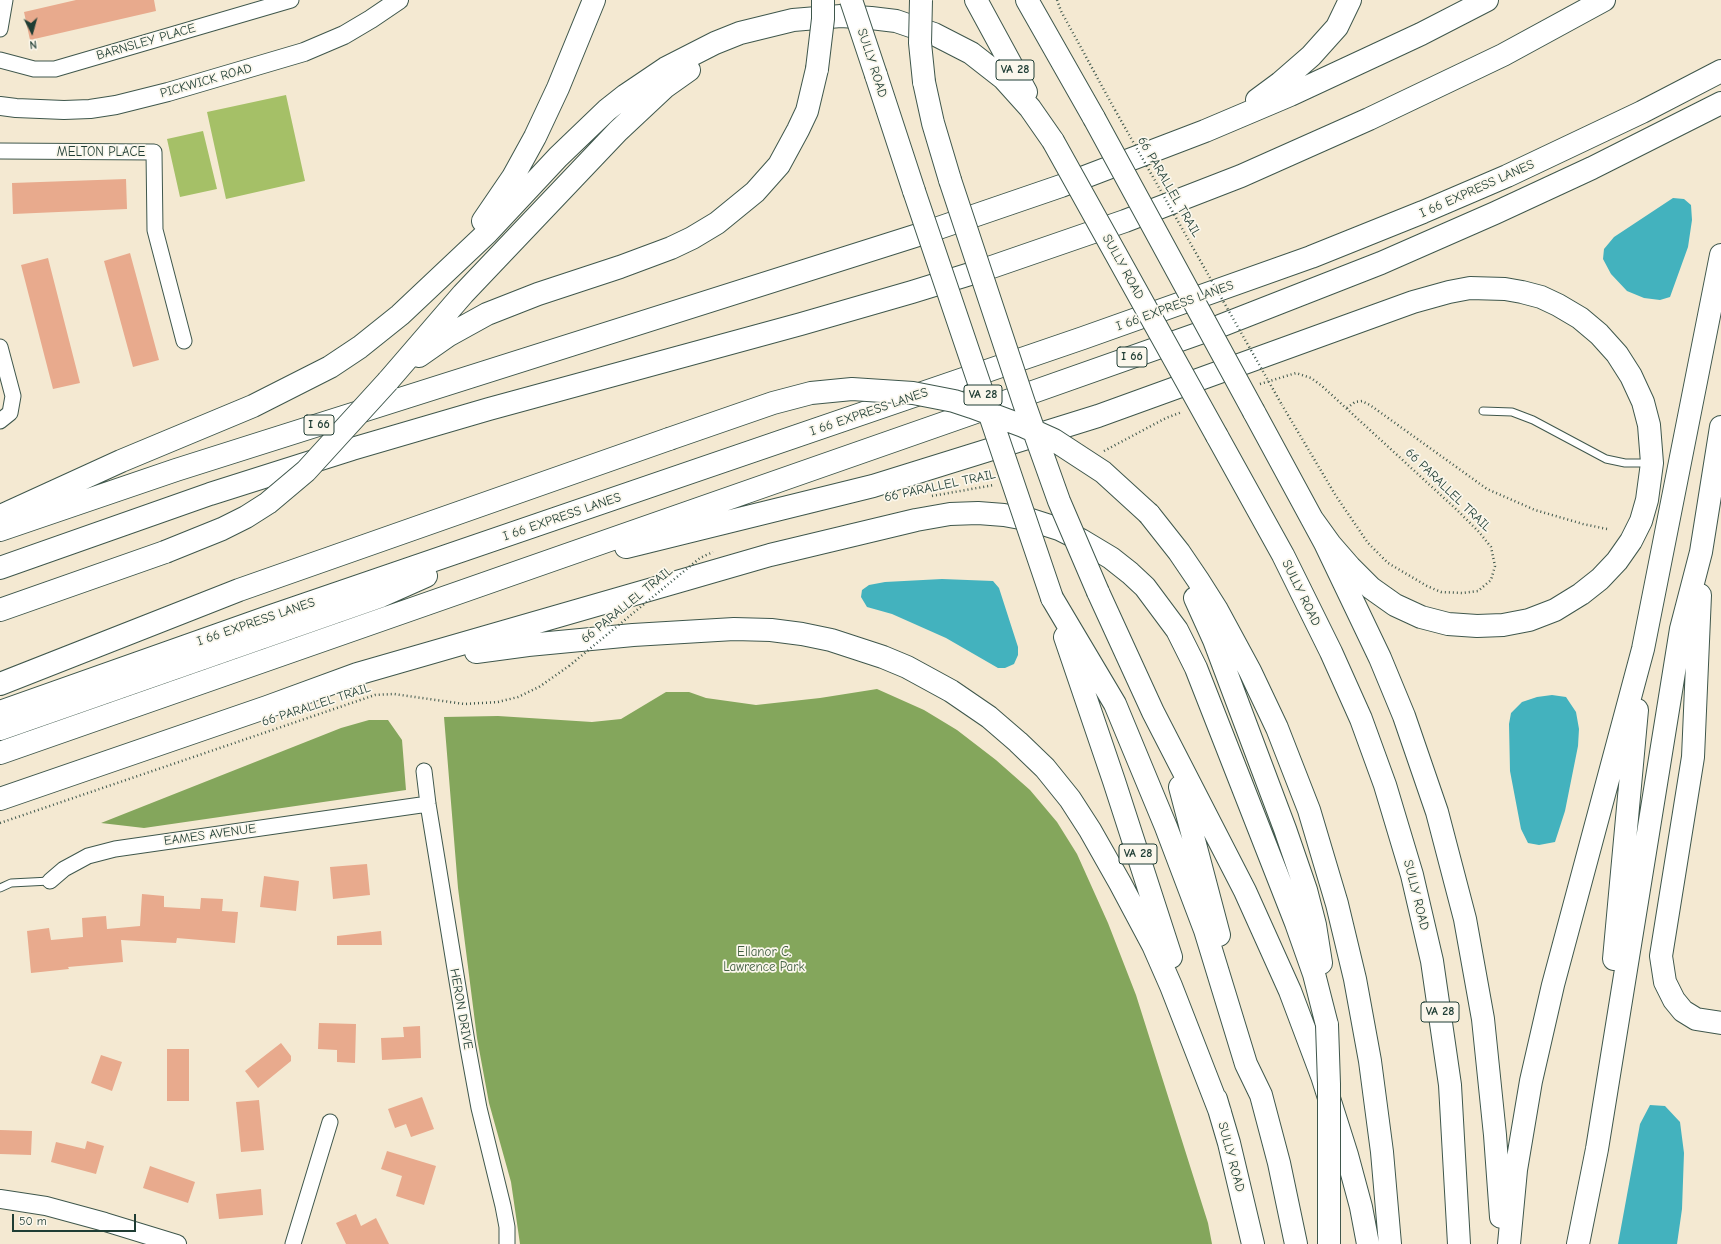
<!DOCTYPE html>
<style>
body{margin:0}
#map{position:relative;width:1721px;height:1244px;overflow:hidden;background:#f4e9d2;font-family:"Comic Neue",sans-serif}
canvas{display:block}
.north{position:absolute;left:12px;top:12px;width:40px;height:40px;-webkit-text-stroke:3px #fbf7ec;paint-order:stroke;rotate:174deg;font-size:11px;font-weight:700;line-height:16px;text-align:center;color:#1f3d34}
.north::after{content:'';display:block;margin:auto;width:14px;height:18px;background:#1f3d34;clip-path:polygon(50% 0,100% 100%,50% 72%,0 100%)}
.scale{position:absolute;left:12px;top:1214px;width:124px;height:18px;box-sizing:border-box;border:2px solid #1f3d34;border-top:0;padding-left:5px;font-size:12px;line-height:14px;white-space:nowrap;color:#1f3d34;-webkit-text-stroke:3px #fbf7ec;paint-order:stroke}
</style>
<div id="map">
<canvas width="1721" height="1244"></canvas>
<div class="north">N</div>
<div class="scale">50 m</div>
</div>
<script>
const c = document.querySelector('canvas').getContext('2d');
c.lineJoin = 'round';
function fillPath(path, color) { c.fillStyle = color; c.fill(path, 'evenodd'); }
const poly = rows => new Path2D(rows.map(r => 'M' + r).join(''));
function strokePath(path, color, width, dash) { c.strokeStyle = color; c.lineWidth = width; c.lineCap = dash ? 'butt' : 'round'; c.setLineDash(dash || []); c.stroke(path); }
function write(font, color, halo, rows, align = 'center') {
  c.font = font + ' "Comic Neue",sans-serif'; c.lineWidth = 3.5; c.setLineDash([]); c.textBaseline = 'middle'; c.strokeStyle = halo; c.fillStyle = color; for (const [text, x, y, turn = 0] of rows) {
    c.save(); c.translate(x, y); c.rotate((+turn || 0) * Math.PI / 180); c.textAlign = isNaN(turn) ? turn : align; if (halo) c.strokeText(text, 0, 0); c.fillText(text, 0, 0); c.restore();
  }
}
const green = poly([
 [286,95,305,181,226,199,207,112],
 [203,131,217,189,180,197,167,139]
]);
const forest = poly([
 [877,689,924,710,957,730,996,760,1030,790,1057,822,1077,854,1108,923,1136,995,1208,1223,1212,1244,520,1244,511,1182,489,1103,477,1038,458,888,444,717,498,716,592,722,621,719,666,692,689,692,706,698,756,705,820,698],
 [369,720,388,720,402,740,406,790,144,828,101,823,341,728]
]);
const water = poly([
 [1673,198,1684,199,1691,205,1692,220,1688,247,1670,297,1660,300,1644,298,1627,291,1611,274,1603,259,1604,249,1614,237],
 [942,579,993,581,999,588,1018,647,1018,655,1014,664,1005,668,998,668,946,638,892,614,867,607,861,597,862,590,869,585,885,582],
 [1552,695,1566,697,1576,712,1579,729,1578,746,1565,811,1555,842,1539,845,1528,843,1521,829,1510,771,1509,724,1511,713,1522,702,1537,697],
 [1650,1105,1665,1106,1680,1122,1684,1153,1682,1209,1677,1244,1618,1244,1640,1124]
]);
const building = poly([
 [76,0,154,0,156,11,30,40,24,12],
 [126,179,127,209,13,214,12,183],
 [130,253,159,360,133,367,104,261],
 [48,258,80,383,53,389,21,265],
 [367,864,370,895,333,899,330,867],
 [264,876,299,881,296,911,260,907],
 [142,894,164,896,164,907,200,909,201,898,223,899,222,911,238,912,235,943,177,938,176,943,121,940,123,962,68,967,69,969,31,973,27,931,49,928,51,940,83,937,82,918,106,916,107,929,140,926],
 [381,931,382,945,337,945,337,936],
 [319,1023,356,1024,355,1063,337,1062,337,1050,318,1049],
 [420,1026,421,1058,382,1060,381,1038,404,1037,403,1027],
 [281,1043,291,1056,291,1061,258,1088,245,1071],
 [167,1049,189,1049,189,1101,167,1101],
 [101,1055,122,1062,112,1091,91,1083],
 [422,1097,434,1129,411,1137,406,1124,395,1128,388,1109],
 [259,1100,264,1150,241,1152,236,1102],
 [0,1130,32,1131,31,1155,0,1154],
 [87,1141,104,1146,96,1174,51,1162,56,1142,85,1149],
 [387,1151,436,1166,424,1205,396,1196,402,1176,381,1169],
 [150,1166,195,1182,188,1203,143,1188],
 [261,1189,263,1215,219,1219,216,1194],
 [356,1214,361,1226,376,1218,389,1244,346,1244,336,1223]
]);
const path = poly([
 [1057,0,1061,11,1115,110],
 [1260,384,1296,373,1311,378,1322,386,1457,510,1479,532,1491,547,1495,566,1491,580,1478,591,1462,593,1441,592,1427,586,1388,563,1368,543,1336,496,1282,405],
 [1347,408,1355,402,1362,401,1370,405,1487,489,1535,510,1583,524,1607,529],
 [1104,451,1166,418,1182,412],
 [932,496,994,485],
 [0,823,375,695,394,694,464,704,498,702,518,697,539,687,569,666]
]);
const service = poly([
 [1483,411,1512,412,1533,420,1606,459,1625,463,1650,463],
 [0,888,11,883,50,881]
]);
const minor = poly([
 [0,29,5,0],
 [0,60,34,69,55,69,291,0],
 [0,151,154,152,155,230,184,341],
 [0,347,13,396,10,413,0,421],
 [424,771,428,804,468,1048,479,1108,503,1206,507,1227,507,1244],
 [50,881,64,869,77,862,88,856,115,849,428,804],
 [293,1244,330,1122]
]);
const tertiary = poly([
 [0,106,16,108,64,110,90,109,116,105,168,92,304,52,344,35,371,19,399,0],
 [0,1199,46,1206,105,1222,177,1244]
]);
const motorway = poly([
 [976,0,1026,92],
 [1027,0,1094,118],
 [876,75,914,191],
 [924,82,933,123,950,180],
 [1257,100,1280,83,1311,56,1337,27,1350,0],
 [483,221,513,177,535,137,558,88,594,0],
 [419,356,449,335,487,314,538,294,620,267,671,248,692,238,717,223,755,192,779,165,798,130,807,111,817,69],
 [388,381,463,294,618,131,665,87,689,70],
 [1254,412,1325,543,1380,658,1404,716,1437,812,1465,919,1483,1019,1495,1135,1501,1217],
 [1217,436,1283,555,1331,652,1361,719,1385,785,1412,875,1432,961,1450,1085,1459,1244],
 [5,514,121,461,253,406,330,367,360,347,400,315,487,233,558,157,607,110,626,95,666,68,715,43,740,33,793,20,841,16,871,18,896,21,934,34,971,53,1003,78,1030,108,1053,141],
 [1149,514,1179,552,1198,580,1217,610,1250,671,1277,728,1309,810,1337,904,1355,979,1370,1061,1382,1152,1390,1244],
 [0,530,176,470,918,235,1061,186,1205,131,1290,95,1421,34,1487,0],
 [626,547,873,486,1098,416,1413,302,1449,292,1470,288,1505,289,1522,292,1541,297,1558,305,1580,318,1599,334,1617,354,1631,376,1643,402,1649,425,1652,463,1647,500,1641,521,1631,541,1617,561,1600,579,1581,594,1555,610,1529,620,1503,625,1477,626,1448,624,1421,617,1395,605,1371,588,1350,567,1330,544,1312,519],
 [0,568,210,494,352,449,489,409,801,324,912,292,983,270,1125,221,1241,176,1369,119,1503,55,1604,0],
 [1098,592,1153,712,1245,891,1290,991,1322,1076,1347,1155,1361,1207,1368,1244],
 [1700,595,1693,757,1661,956,1665,982,1674,1000,1683,1011,1696,1019,1721,1023],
 [1052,598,1115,704,1166,827,1205,930,1246,1064,1261,1095,1279,1163,1296,1244],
 [1195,598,1214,640,1285,829,1306,890,1315,925,1321,963],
 [0,610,165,552],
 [1065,637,1114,781,1171,957],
 [476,652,528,645,633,635,734,629,771,630,802,634,831,640,883,657,907,667,951,691,989,717,1018,742,1045,768,1070,799,1090,830,1120,883,1153,945,1171,986,1220,1112],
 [0,684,239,590,669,439],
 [0,712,268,617,1083,338,1311,257,1423,212,1507,176,1642,112,1721,71],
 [0,729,381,596,426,576],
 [0,753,1013,399,1220,326,1381,263,1495,213,1592,168,1721,103],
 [1180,787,1219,935],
 [0,799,267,707,357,674,687,579,770,555,916,520,950,514,978,513,1004,515,1031,520,1059,529,1081,540,1111,558,1130,573,1145,587,1177,630,1196,668,1296,923,1314,974,1327,1025],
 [1614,959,1637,710],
 [1216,1099,1229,1143,1253,1244],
 [1509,1244,1516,1170,1531,1081,1553,985,1643,649,1721,255],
 [1578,1244,1597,1149,1681,629,1701,552,1721,427]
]);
const pathBridge = poly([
 [1115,110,1282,405],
 [569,666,700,558,713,552]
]);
const motorwayBridge = poly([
 [851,0,876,75],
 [921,0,920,43,924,82],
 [817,69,823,19,823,0],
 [1094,118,1254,412],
 [1053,141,1217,436],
 [950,180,1024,403,1059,501,1098,592],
 [914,191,1052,598],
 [669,439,773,403,811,393,852,389,913,393,954,401,972,407,1023,426,1054,440,1103,472,1149,514],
 [165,552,222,529,246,517,268,503,306,471,388,381],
 [1327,1025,1329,1084,1329,1244]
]);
const shields = [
 [1015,70,38],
 [1132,357,30],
 [983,395,38],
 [319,425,30],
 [1138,854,38],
 [1440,1012,38]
];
const shieldNames = [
 ["VA 28",1015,70],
 ["I 66",1132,357],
 ["VA 28",983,395],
 ["I 66",319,425],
 ["VA 28",1138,854],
 ["VA 28",1440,1012]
];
const streetNames = [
 ["BARNSLEY PLACE",146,42,-16],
 ["SULLY ROAD",872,63,72],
 ["PICKWICK ROAD",206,81,-16],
 ["MELTON PLACE",101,152],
 ["66 PARALLEL TRAIL",1169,187,60],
 ["I 66 EXPRESS LANES",1477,189,-24],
 ["SULLY ROAD",1123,267,61],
 ["I 66 EXPRESS LANES",1175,306,-20],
 ["I 66 EXPRESS LANES",869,412,-19],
 ["66 PARALLEL TRAIL",940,486,-12],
 ["66 PARALLEL TRAIL",1448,490,44],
 ["I 66 EXPRESS LANES",562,517,-19],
 ["SULLY ROAD",1301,593,64],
 ["66 PARALLEL TRAIL",627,605,-39],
 ["I 66 EXPRESS LANES",256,622,-19],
 ["66 PARALLEL TRAIL",316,705,-18],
 ["EAMES AVENUE",210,835,-8],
 ["SULLY ROAD",1416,895,76],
 ["HERON DRIVE",461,1009,80],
 ["SULLY ROAD",1231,1157,75]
];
const parkNames = [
 ["Ellanor C.",764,952],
 ["Lawrence Park",764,967]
];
fillPath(green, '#a5c067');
fillPath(forest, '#84a65c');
fillPath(water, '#43b2be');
fillPath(building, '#e8aa8d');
strokePath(service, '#3f574c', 9);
strokePath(minor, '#3f574c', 17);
strokePath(tertiary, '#3f574c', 20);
strokePath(motorway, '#3f574c', 24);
strokePath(path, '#3f574c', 2.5, [1, 3]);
strokePath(service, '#fff', 7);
strokePath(minor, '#fff', 15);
strokePath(tertiary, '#fff', 18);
strokePath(motorway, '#fff', 22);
strokePath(motorwayBridge, '#3f574c', 24, []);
strokePath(pathBridge, '#3f574c', 2.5, [1, 3]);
strokePath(motorwayBridge, '#fff', 22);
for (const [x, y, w] of shields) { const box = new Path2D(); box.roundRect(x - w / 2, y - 10, w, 20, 3); c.fillStyle = '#fbf7ec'; c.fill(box); strokePath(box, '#1f3d34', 1); }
write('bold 12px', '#1f3d34', null, shieldNames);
write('13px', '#1f3d34', '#fbf7ec', streetNames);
write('13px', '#405e41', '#fbf7ec', parkNames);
</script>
